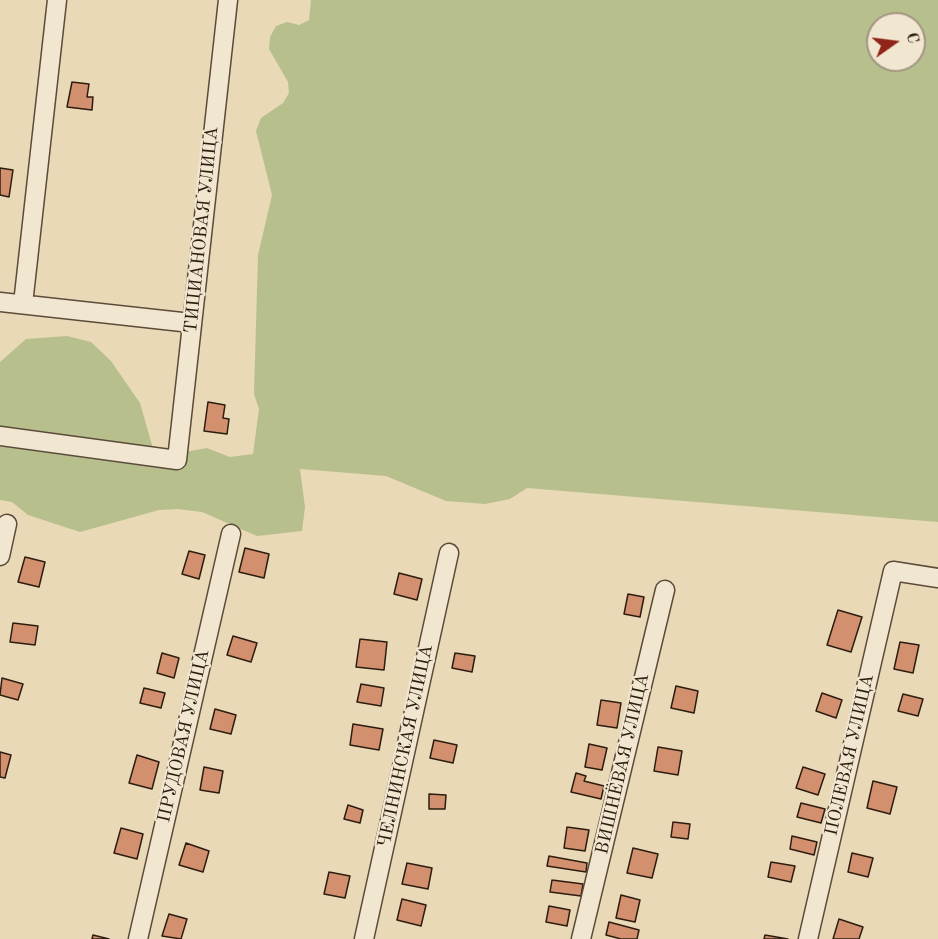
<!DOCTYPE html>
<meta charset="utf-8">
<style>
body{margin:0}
#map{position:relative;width:938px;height:939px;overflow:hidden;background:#e9d9b6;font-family:"Old Standard TT",serif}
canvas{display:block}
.north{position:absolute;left:866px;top:12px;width:60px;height:60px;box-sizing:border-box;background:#f1e6d0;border:2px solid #a39583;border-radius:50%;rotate:76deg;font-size:16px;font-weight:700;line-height:24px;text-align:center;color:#2d1c10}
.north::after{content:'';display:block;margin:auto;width:21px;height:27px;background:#8f2418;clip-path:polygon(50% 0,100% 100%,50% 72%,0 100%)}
</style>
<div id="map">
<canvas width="938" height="939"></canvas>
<div class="north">С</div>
</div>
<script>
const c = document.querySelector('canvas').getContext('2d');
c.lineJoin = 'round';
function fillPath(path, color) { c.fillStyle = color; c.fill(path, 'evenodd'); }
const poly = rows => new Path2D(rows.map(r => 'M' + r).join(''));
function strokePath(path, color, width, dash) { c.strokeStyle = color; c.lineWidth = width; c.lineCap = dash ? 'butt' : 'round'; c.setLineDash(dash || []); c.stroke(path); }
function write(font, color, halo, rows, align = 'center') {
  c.font = font + ' "Old Standard TT",serif'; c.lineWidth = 4.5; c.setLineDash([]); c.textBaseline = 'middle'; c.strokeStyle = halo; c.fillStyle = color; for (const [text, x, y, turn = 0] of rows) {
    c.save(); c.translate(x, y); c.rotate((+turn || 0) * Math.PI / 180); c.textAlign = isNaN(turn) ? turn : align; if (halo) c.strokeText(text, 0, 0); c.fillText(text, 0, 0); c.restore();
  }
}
const green = poly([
 [311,0,938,0,938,522,527,488,510,499,485,504,446,501,386,476,300,469,305,507,302,531,257,536,202,512,178,509,159,510,80,532,28,515,12,502,0,500,0,362,26,339,67,336,91,342,111,361,140,403,154,452,167,455,207,448,230,457,253,454,259,409,254,394,258,255,272,195,256,131,261,118,283,103,289,93,288,82,269,49,270,37,276,26,287,22,299,25,309,20],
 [878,24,914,24,914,60,878,60]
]);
const building = poly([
 [72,82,89,84,87,97,93,97,92,110,67,107,72,82],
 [0,168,13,170,9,197,0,195,0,168],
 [208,402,225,405,223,418,229,419,227,434,204,431,208,402],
 [245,548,269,554,264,578,239,572,245,548],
 [189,551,205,555,199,579,182,574,189,551],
 [25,557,45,562,39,587,18,582,25,557],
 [399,573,422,579,417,600,394,594,399,573],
 [628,594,644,597,640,617,624,614,628,594],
 [838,610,862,617,851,652,827,645,838,610],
 [13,623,38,626,35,645,10,642,13,623],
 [233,636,257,643,251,662,227,655,233,636],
 [360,639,387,642,384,670,356,667,360,639],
 [900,642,919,645,913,673,894,669,900,642],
 [162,653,179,658,174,678,157,673,162,653],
 [455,653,475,656,472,672,452,668,455,653],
 [2,678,23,684,18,700,0,695,2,678],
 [361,684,384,688,381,706,357,702,361,684],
 [676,686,698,691,694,713,671,708,676,686],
 [144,688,165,693,161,708,140,703,144,688],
 [822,693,842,700,836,718,816,711,822,693],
 [903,694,923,699,918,716,898,711,903,694],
 [601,700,621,703,617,728,597,725,601,700],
 [215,709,236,715,231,734,210,729,215,709],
 [353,724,383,729,379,750,350,745,353,724],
 [434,740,457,745,453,763,430,758,434,740],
 [589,744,607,748,602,770,585,767,589,744],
 [658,747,682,751,678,775,654,771,658,747],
 [0,752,11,755,5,778,0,777,0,752],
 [137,755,159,762,152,789,129,783,137,755],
 [204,767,223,771,219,793,200,790,204,767],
 [803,767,825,774,818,795,796,788,803,767],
 [576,773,586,776,584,781,604,786,601,799,571,792,576,773],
 [873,781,897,787,890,814,867,808,873,781],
 [429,794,446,795,445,809,429,809,429,794],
 [801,803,825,809,821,823,797,817,801,803],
 [348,805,363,810,360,823,344,819,348,805],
 [673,822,690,824,688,839,671,837,673,822],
 [567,827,589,830,585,851,564,848,567,827],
 [121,828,143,834,137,859,114,853,121,828],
 [792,836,817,842,814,855,790,849,792,836],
 [186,843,209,851,203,872,179,865,186,843],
 [633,848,658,854,652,878,627,873,633,848],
 [852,853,873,858,868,877,848,872,852,853],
 [549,856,587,863,586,872,547,866,549,856],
 [771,862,795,866,791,882,768,877,771,862],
 [407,863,432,868,428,889,402,884,407,863],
 [329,872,350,876,345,898,324,894,329,872],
 [552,880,583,884,581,896,550,892,552,880],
 [621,895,640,900,635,922,616,918,621,895],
 [402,899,426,905,421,926,397,920,402,899],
 [549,906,570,910,567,926,546,922,549,906],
 [169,914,187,919,181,939,162,936,169,914],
 [839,919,863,927,859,939,833,939,839,919],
 [609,922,639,930,637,939,621,939,606,935,609,922],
 [93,935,109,939,92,939,93,935],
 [765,935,788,939,764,939,765,935]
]);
const minor = poly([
 [0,302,191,323],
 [23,304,57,0],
 [0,436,177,460,228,0],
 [0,556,7,524],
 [138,939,231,534],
 [364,939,449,553],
 [581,939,665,590],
 [808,939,893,571,938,578]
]);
const streetNames = [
 ["ТИЦИАНОВАЯ УЛИЦА",202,230,-84],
 ["ПРУДОВАЯ УЛИЦА",184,736,-77],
 ["ЧЕЛНИНСКАЯ УЛИЦА",406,746,-78],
 ["ПОЛЕВАЯ УЛИЦА",850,755,-77],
 ["ВИШНЁВАЯ УЛИЦА",623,764,-77]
];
fillPath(green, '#b7bf8d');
fillPath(building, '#d2906f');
strokePath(building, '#2d1c10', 1.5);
strokePath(minor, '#5c4b3a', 21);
strokePath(minor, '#f1e6d0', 18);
write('18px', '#2d1c10', '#f1e6d0', streetNames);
</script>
